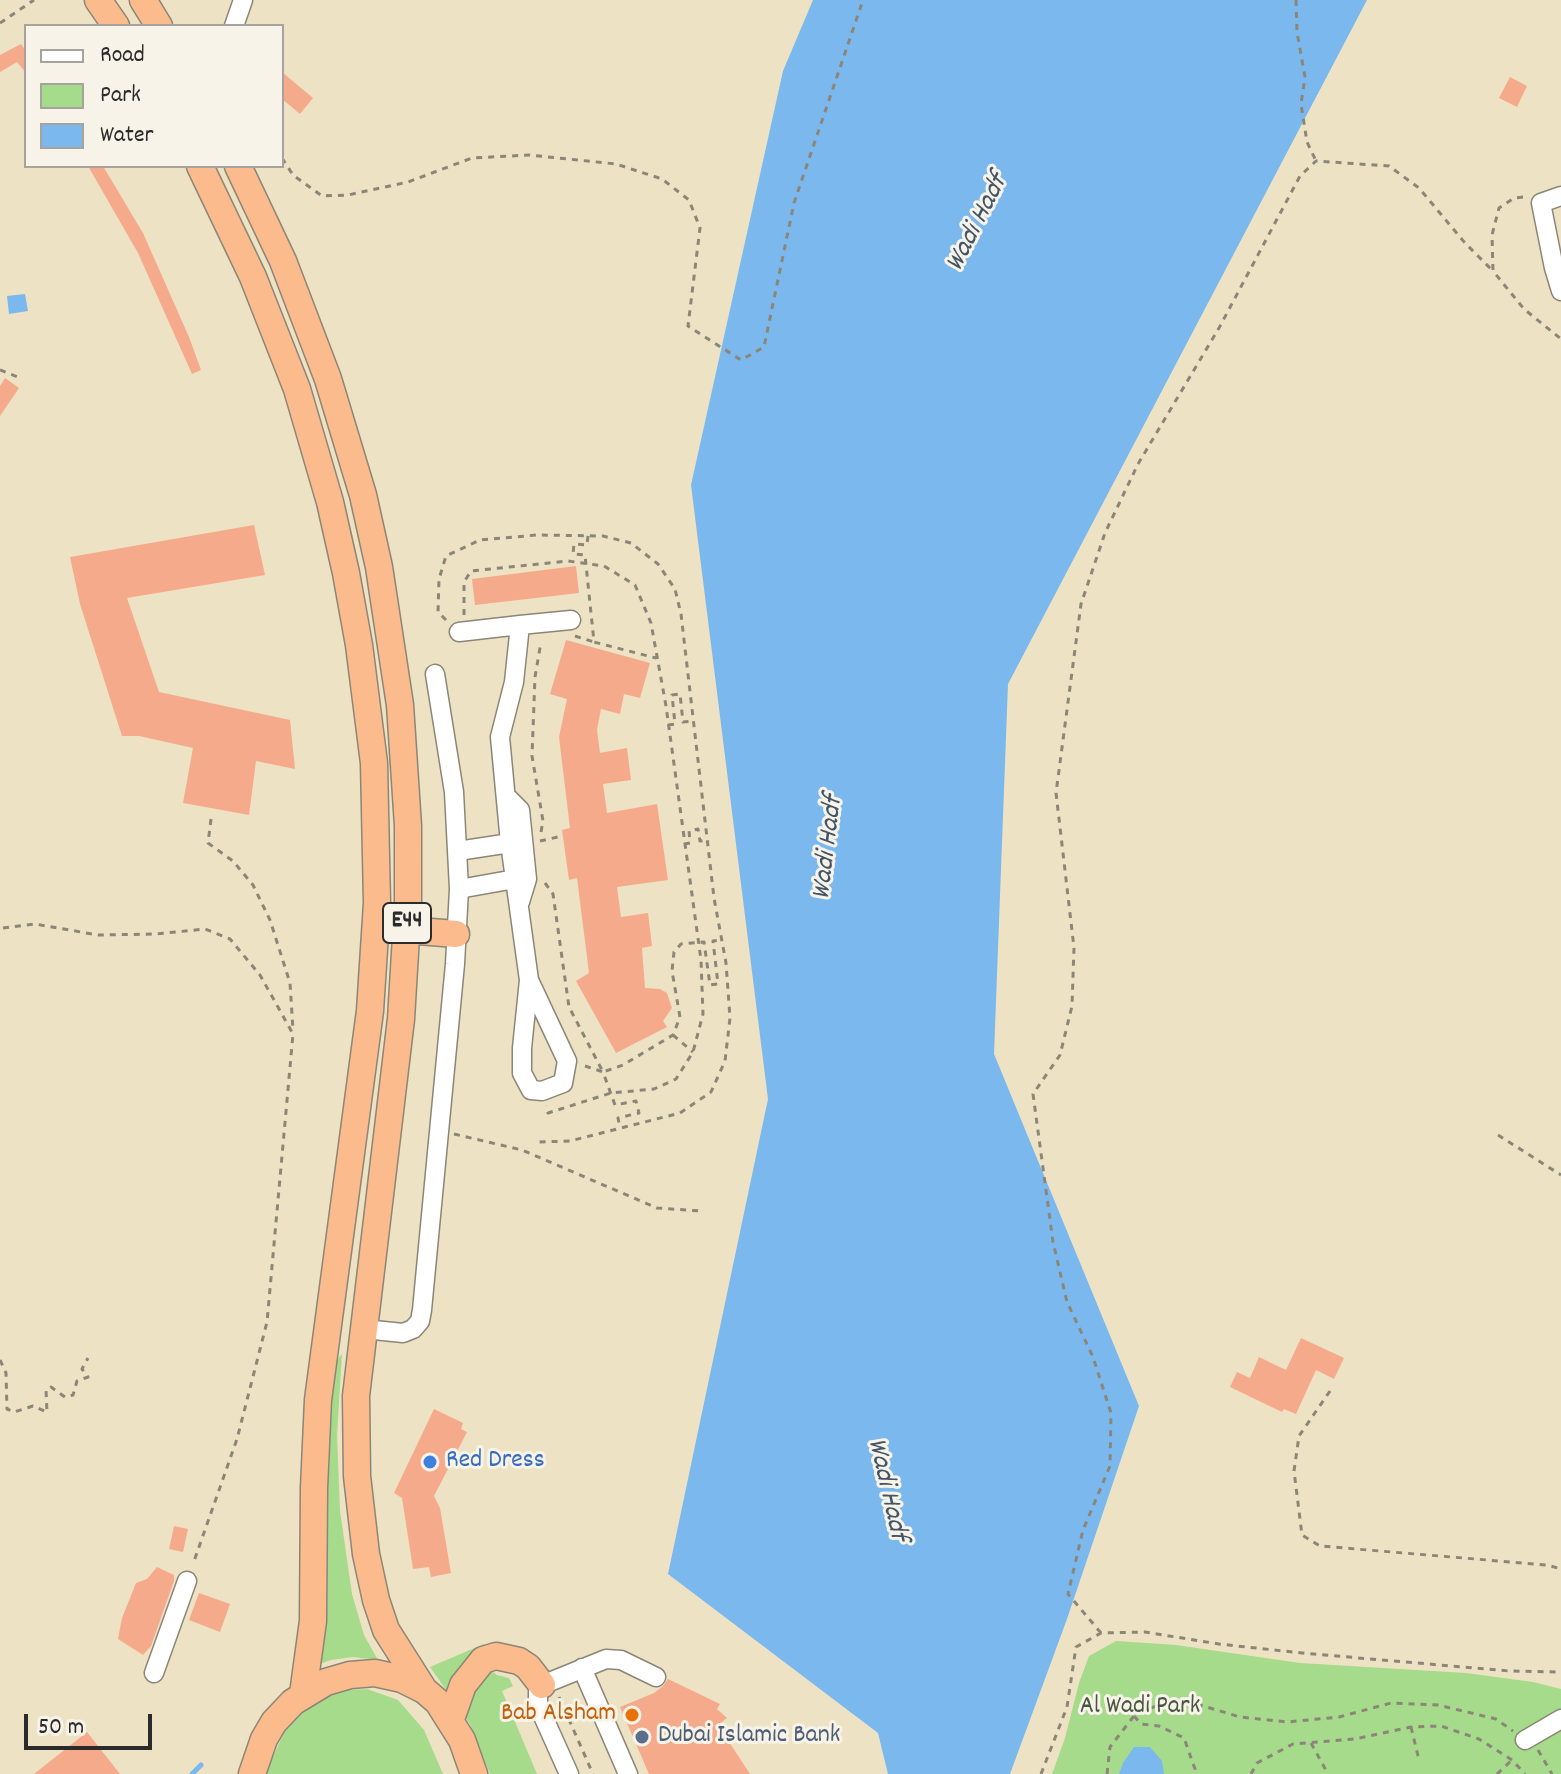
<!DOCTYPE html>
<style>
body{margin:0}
#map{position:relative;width:1561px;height:1774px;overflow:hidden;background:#ede2c4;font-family:Dekko,sans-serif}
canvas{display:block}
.legend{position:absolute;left:24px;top:24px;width:260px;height:144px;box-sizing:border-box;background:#f7f3e8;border:2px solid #a5a39c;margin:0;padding:10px 14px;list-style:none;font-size:24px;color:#2b2b2b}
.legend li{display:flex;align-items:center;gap:16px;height:40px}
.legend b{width:40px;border:2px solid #a5a39c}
.scale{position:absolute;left:24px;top:1714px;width:128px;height:36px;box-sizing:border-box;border:4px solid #2b2b2b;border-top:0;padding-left:10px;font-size:24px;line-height:28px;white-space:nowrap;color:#2b2b2b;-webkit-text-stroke:6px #f7f3e8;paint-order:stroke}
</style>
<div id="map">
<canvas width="1561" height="1774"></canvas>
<ul class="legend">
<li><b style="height:10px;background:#fff"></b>Road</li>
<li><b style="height:22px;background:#a5db8b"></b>Park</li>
<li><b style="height:22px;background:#7bb8ee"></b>Water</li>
</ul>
<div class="scale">50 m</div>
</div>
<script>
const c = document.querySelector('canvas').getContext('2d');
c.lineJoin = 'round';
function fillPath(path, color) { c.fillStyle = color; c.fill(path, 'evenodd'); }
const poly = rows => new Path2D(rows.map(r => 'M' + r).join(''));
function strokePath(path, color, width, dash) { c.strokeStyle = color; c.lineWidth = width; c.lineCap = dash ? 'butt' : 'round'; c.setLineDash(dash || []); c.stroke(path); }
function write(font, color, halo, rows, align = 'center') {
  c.font = font + ' Dekko,sans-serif'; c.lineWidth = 6; c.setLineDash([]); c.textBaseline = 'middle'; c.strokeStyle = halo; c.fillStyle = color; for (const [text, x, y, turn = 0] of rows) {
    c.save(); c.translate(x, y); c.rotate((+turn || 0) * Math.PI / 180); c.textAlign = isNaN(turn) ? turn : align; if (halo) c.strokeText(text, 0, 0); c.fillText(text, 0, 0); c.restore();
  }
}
const green = poly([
 [342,1354,337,1435,340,1511,352,1594,364,1635,378,1660,353,1657,331,1660,311,1667,323,1444,335,1362],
 [1116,1641,1176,1645,1300,1663,1466,1673,1533,1682,1561,1689,1561,1774,1052,1774,1065,1738,1079,1683,1089,1656],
 [484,1644,483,1657,486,1667,497,1675,509,1678,513,1686,502,1691,537,1774,490,1774,470,1724,430,1667],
 [367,1689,398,1700,424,1730,443,1774,265,1774,287,1726,314,1699,338,1690]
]);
const water = poly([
 [813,0,1367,0,1008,684,994,1054,1139,1406,1067,1619,1010,1774,888,1774,878,1733,668,1574,768,1099,691,485,783,71],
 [25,294,28,311,9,314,7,296],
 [1134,1747,1150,1747,1162,1761,1164,1774,1119,1774,1123,1763]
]);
const stream = poly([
 [192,1774,201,1765]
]);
const building = poly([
 [21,44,26,51,26,73,17,62,0,72,0,55],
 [282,72,313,98,300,114,282,99],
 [1510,77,1527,86,1517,107,1499,98],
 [88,166,103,166,143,233,189,337,201,370,192,374,138,253],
 [5,378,19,388,0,416,0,386],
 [254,525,265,575,127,598,159,692,290,720,295,769,256,761,249,815,183,803,193,748,139,736,122,736,80,604,70,557],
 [576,566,579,593,475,605,472,579],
 [566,640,650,663,640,698,624,694,620,714,601,709,597,730,600,753,627,748,631,780,603,784,607,813,657,804,668,880,617,887,621,917,648,913,652,946,642,948,645,988,660,989,667,993,672,1008,663,1021,667,1027,616,1053,576,981,589,973,577,878,569,880,562,830,570,828,559,737,567,699,550,694],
 [1301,1338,1344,1358,1334,1379,1316,1370,1296,1414,1284,1409,1282,1412,1230,1387,1237,1372,1250,1378,1259,1357,1286,1370],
 [434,1409,463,1423,461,1429,467,1432,434,1496,440,1508,451,1573,431,1577,429,1567,413,1569,402,1498,394,1493],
 [174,1526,188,1529,183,1552,169,1549],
 [157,1567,174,1575,174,1581,151,1646,143,1655,118,1639,122,1618,136,1583,147,1579],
 [199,1593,230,1604,220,1632,189,1620],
 [668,1679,720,1704,717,1709,727,1718,718,1725,750,1774,649,1774,620,1707,654,1693,663,1686],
 [87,1732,120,1774,34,1774]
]);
const path = poly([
 [1296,0,1297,32,1305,77,1301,104,1307,142,1316,161],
 [0,23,34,0],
 [282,158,293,175,322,196,348,195,408,182,472,158,530,155,616,164,662,179,689,200,700,228,688,326,741,360,764,347,794,203,863,0],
 [1523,197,1514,198,1499,208,1492,235,1493,271,1524,309,1561,339],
 [0,370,18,377],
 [588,536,587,545,574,544,573,554,585,555,594,642,656,658],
 [464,615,464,582,471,571,568,561,604,566,635,585,651,623,666,706,701,960,703,1014,693,1052,676,1079,654,1089,611,1093,548,1113,546,1106],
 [446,620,438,612,439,579,446,556,480,540,537,535,603,536,631,543,658,564,675,589,681,614,714,898,726,963,730,1018,725,1061,711,1092,680,1113,570,1141,539,1142],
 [575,636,594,642],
 [668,725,675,724,672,695,680,694,683,722,693,721],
 [211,819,208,843,233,861,253,885,270,920,290,983,293,1030],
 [541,832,543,821,532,756,535,677,541,642],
 [540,841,562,836],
 [684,844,690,843,689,831,698,829,700,841,707,840],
 [545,883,553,894,569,1007,603,1072,623,1065,673,1035,680,1017,672,971,674,952,681,944,704,942,710,985,718,984,713,941,720,940],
 [3,928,35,924,98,935,156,934,205,929,230,939,260,975,293,1034,267,1322,237,1439,193,1564],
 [673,1035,693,1052],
 [585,1066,603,1072,615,1105,636,1101,639,1113,618,1118,620,1128],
 [454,1134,522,1150,657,1208,701,1211],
 [1498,1135,1561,1175],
 [0,1360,6,1373,7,1409,14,1412,33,1406,47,1412,46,1390,51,1387,65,1397,73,1395,77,1381,88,1377,82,1369,88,1358],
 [1330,1391,1299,1436,1294,1471,1302,1535,1320,1546,1547,1565,1561,1569],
 [1101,1633,1068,1594,1083,1530,1110,1466,1111,1413,1093,1357,1067,1302,1053,1242,1033,1094,1060,1055,1072,1006,1074,948,1056,793,1081,604,1105,533,1138,464,1219,328,1300,176,1316,161,1389,166,1419,188,1465,243,1493,271],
 [559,1697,593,1774],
 [1134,1716,1141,1724,1159,1726,1184,1738,1195,1769,1195,1774],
 [1411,1727,1419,1760],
 [1311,1743,1328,1774],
 [1538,1750,1552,1774],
 [1041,1774,1067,1707,1076,1647,1101,1633,1145,1632,1219,1644,1302,1653,1509,1671,1561,1672],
 [1107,1774,1110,1747,1134,1716,1158,1705,1190,1702,1240,1717,1287,1722,1339,1717,1391,1703,1438,1705,1496,1719,1513,1731],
 [1251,1774,1257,1763,1293,1744,1355,1739,1411,1727,1441,1726,1479,1739,1512,1760,1525,1774],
 [1497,1774,1512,1760]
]);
const minor = poly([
 [234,26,243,0],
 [1561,196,1541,203,1554,268,1561,291],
 [520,625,571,620],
 [459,632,520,625,514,682,500,737,510,843,529,980,522,1048,522,1073,531,1090,542,1091,563,1083,567,1061,529,980],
 [506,796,520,810,527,879,520,902],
 [458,851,510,843],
 [459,889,515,879],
 [364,1329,403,1333,413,1329,420,1321,422,1310,455,964,459,889,454,792,435,674],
 [582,1668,628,1774],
 [154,1673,187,1581],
 [1525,1740,1561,1719],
 [569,1774,538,1705,538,1692,542,1685,606,1659,621,1660,656,1677]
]);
const highway = poly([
 [98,0,116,26],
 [143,0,159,26],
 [200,166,253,277,297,389,330,502,346,573,359,645,374,763,377,903,370,1011,318,1400,314,1488,313,1621,303,1694],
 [238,166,283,261,328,379,363,495,379,567,400,705,408,826,408,903,401,1019,356,1396,357,1476,366,1554,376,1600,386,1630,424,1690],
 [406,930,456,934],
 [451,1719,463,1685,483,1660,496,1656,519,1661,528,1667,542,1685],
 [252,1774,264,1739,274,1722,293,1702,326,1682,350,1675,375,1673,402,1679,424,1690,438,1702,462,1740,474,1774]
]);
const markers = [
 [430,1462,8,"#3f7fe0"],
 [632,1715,8,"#e8710a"],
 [642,1737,8,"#5c6f8a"]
];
const shields = [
 [407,923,48]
];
const shieldNames = [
 ["E44",407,923]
];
const shopNames = [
 ["Red Dress",446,1462]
];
const parkNames = [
 ["Al Wadi Park",1140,1708]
];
const foodNames = [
 ["Bab Alsham",616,1715]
];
const serviceNames = [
 ["Dubai Islamic Bank",658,1737]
];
const waterNames = [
 ["Wadi Hadf",979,224,-63],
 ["Wadi Hadf",830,848,-83],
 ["Wadi Hadf",885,1490,77]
];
fillPath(green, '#a5db8b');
fillPath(water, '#7bb8ee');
strokePath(stream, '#7bb8ee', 5);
fillPath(building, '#f6aa8c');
strokePath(minor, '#8c8678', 21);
strokePath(highway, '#8c8678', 29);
strokePath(path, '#8c8678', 3, [6, 6]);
strokePath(minor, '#fff', 18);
strokePath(highway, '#fbbb8c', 26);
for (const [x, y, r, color] of markers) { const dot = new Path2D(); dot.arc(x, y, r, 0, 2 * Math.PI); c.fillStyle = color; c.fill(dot); strokePath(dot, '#f7f3e8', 3); }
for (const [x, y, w] of shields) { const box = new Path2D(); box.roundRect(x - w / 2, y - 20, w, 40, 6); c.fillStyle = '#f7f3e8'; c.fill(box); strokePath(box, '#2b2b2b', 2); }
write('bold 24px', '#2b2b2b', null, shieldNames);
write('26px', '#366cbe', '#f7f3e8', shopNames, 'left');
write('26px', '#4a5743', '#f7f3e8', parkNames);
write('26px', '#c56008', '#f7f3e8', foodNames, 'right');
write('26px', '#4e5e75', '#f7f3e8', serviceNames, 'left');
write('italic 28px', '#435566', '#f7f3e8', waterNames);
</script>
